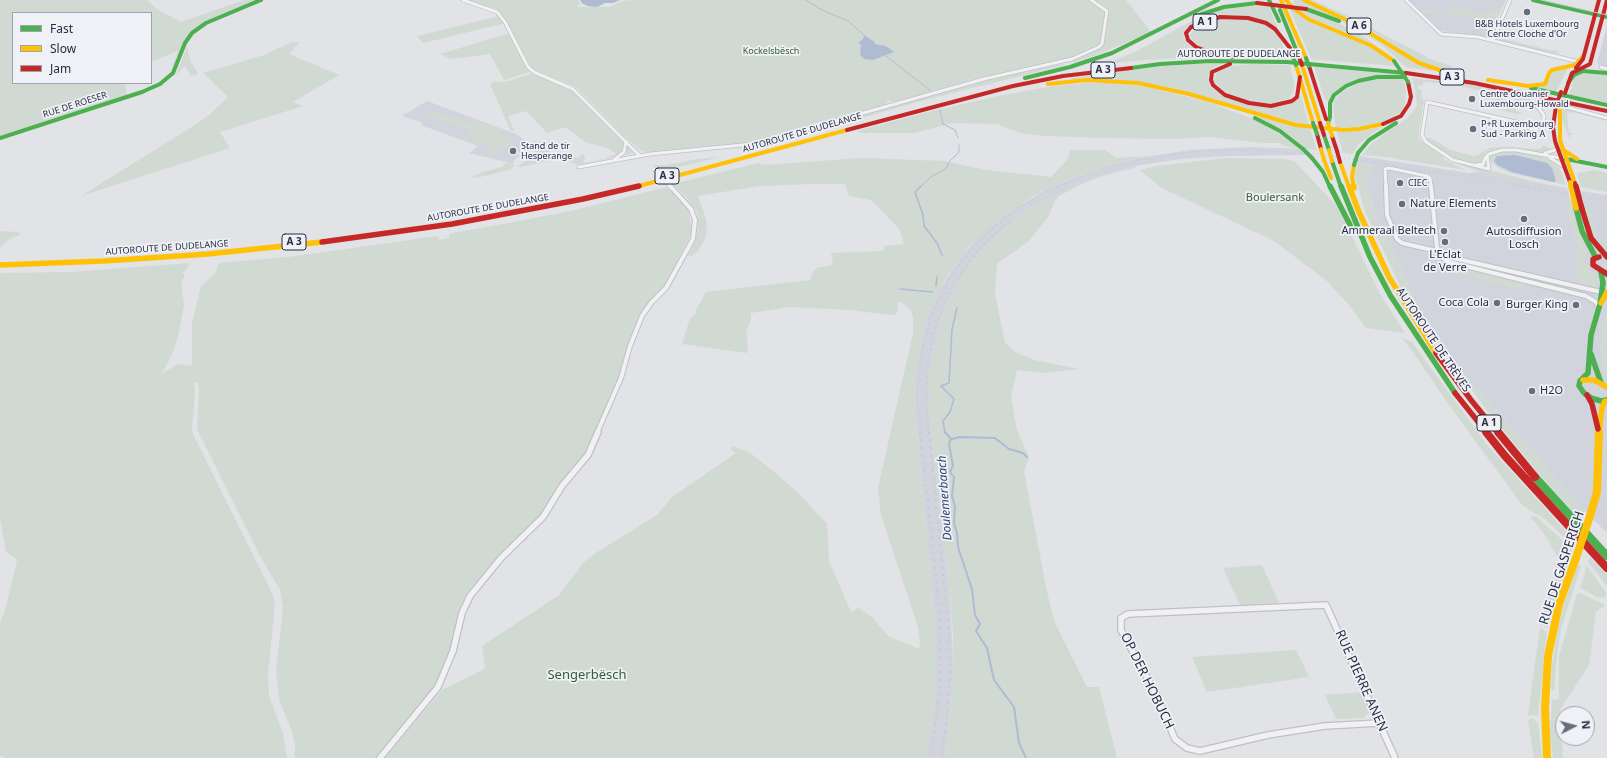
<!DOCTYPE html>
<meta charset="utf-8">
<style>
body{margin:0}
#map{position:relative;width:1607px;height:758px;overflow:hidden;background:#e1e3e7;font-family:"Noto Sans",sans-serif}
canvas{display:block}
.legend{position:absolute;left:12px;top:12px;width:140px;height:72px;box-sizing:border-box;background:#eff1f7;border:1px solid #9fa3ae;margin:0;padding:5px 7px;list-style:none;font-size:12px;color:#282d41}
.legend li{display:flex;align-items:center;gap:8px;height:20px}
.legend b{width:20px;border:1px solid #9fa3ae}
.north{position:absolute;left:1555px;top:706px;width:40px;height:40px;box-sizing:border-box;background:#eff1f7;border:1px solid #9fa3ae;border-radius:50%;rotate:84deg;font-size:11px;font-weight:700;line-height:16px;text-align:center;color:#282d41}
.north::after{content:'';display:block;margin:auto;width:14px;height:18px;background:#696d7b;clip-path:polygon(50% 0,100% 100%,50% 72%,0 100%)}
</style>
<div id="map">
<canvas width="1607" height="758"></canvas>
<ul class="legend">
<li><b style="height:5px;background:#4caf50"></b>Fast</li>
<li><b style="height:5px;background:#ffc107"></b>Slow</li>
<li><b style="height:5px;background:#c62828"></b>Jam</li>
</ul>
<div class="north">N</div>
</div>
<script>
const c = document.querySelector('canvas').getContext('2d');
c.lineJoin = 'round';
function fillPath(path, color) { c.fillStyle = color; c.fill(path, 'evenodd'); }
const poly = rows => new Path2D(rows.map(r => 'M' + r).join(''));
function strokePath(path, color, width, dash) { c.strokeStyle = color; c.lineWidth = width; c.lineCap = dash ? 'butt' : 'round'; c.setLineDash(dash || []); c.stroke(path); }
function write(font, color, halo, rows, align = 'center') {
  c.font = font + ' "Noto Sans",sans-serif'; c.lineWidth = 3.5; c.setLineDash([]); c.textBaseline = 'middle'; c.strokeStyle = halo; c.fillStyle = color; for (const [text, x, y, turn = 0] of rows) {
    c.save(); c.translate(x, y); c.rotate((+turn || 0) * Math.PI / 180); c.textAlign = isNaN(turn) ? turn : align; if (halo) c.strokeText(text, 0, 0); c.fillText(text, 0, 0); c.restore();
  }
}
const built = poly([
 [1409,0,1506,0,1488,37,1441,31],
 [1607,26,1607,68,1598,65,1597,63],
 [427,101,516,134,533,146,528,146,516,155,521,155,513,161,515,164,469,153,478,146,421,125,423,123,402,116],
 [1249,147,1300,149,1307,155,1227,156,1181,159,1135,166,1094,178,1038,204,1008,225,979,252,965,272,951,296,942,317,932,356,929,378,929,402,931,432,950,595,954,677,945,758,925,758,933,714,936,673,936,634,914,400,915,377,923,334,929,313,940,290,957,262,982,233,1013,209,1048,189,1070,179,1108,165,1151,156,1191,150],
 [1360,156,1469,173,1479,172,1567,188,1570,200,1584,203,1581,191,1607,195,1607,533,1585,511,1461,370,1412,302,1414,297,1376,214,1367,184,1374,165,1357,163]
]);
const green = poly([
 [0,0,147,0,157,9,181,22,244,0,260,0,206,23,187,37,169,75,178,51,151,62,151,13,13,13,13,83,125,83,127,96,0,137],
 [468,0,578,0,580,4,577,7,609,7,623,1,633,0,1126,0,1151,32,1094,56,1075,62,1068,62,1064,60,982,77,932,91,895,104,890,100,886,102,889,106,764,140,749,143,648,153,640,150,624,136,576,87,535,70,531,67,507,22,499,12,493,8],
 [1294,0,1302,0,1332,13,1434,71,1406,67,1384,47,1361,31,1328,15,1293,4],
 [1308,0,1312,0,1342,13,1433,60,1451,66,1452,71,1435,68,1421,62,1364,26],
 [1268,5,1279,30,1277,27,1233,15,1189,26,1185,29,1183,37,1189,45,1196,49,1218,56,1144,60,1105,64,1137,51,1199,17,1213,12,1234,7],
 [1448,6,1466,8,1467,11,1484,13,1483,10,1493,12,1495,8,1502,8,1496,21,1422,12,1420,10,1434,8,1449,14,1455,14,1451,12],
 [1289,7,1378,51,1395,66,1311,59],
 [1298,9,1334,21,1361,35,1377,46,1309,17],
 [499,16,505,21,502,24,423,43,417,36],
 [1231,18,1258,21,1272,29,1280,38,1288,57,1219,52,1208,50,1198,45,1192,40,1190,36,1194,29,1222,19],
 [510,33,532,71,504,80,490,54,451,59,440,54],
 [1499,38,1549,50,1560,51,1554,54,1499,40],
 [292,42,300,42,289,54,339,75,293,102,303,106,220,132,215,124,230,148,81,196,192,127,209,115,228,97,203,73,264,55],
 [187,47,190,60,198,74,191,76,185,66,174,76,178,70],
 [1224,63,1213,68,1208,76,1210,85,1215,91,1256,106,1298,99,1301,95,1309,126,1162,86,1072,80,1071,78,1156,66],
 [1062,64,1065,65,921,101,791,138,788,136,910,100,982,81],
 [1253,64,1290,65,1294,84,1294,90,1290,98,1270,104,1251,102,1225,92,1214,81,1216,73,1230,66],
 [1314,66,1400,74,1402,76,1356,80,1328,101,1325,100],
 [1568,68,1556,92,1537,87,1554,72],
 [533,73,571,89,634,153,577,165,563,158,520,167,518,166,517,165,520,165,536,153,533,146,529,143,534,141,544,143,546,149,550,151,548,153,563,153,577,158,584,154,585,159,583,163,603,159,616,154,607,148,585,142,565,127,547,133,526,111,508,116,514,130,511,131,490,84,494,82,509,81],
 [1580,73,1607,74,1607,102,1569,95,1574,78],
 [1403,78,1406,90,1405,104,1401,112,1394,117,1385,121,1363,127,1336,128,1333,107,1335,100,1340,93,1357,84,1375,79],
 [1412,78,1468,84,1537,98,1530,100,1537,109,1522,106,1522,108,1516,107,1516,111,1523,113,1518,114,1504,111,1501,109,1501,105,1508,107,1508,103,1484,98,1484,95,1515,102,1515,99,1451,84,1424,82,1422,86,1418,86,1418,89,1422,90,1421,95,1424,101,1418,137,1420,140,1444,157,1443,159,1466,170,1386,157,1362,155,1372,143,1406,119,1414,111,1417,104,1415,88],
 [1087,83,1112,83,1143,86,1205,101,1256,120,1285,137,1300,149,1284,146,1280,143,1264,143,1209,137,1176,139,1106,138,1047,136,1024,134,997,124,952,123,914,133,861,133,857,131,928,112,998,96,1053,86],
 [1564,106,1607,119,1607,121,1574,112,1573,113,1567,112,1569,133,1572,133,1572,135,1570,135,1570,140,1561,117],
 [433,111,469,123,475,119,502,130,497,133,516,139,510,143,513,144,502,151,498,150,490,156,484,154,492,148,481,144,478,145,471,143,475,139,472,138,466,141,462,139,472,131,427,115],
 [1257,116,1310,129,1317,150,1305,149],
 [1382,127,1366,138,1357,146,1353,154,1343,153,1337,132,1361,131],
 [1431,138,1435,140,1450,150,1474,156,1478,155,1489,148,1502,147,1536,149,1541,149,1543,145,1552,150,1542,153,1509,149,1495,149,1486,152,1481,163,1472,164,1450,157,1426,141,1427,138],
 [1069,150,1105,150,1116,158,1151,156,1108,165,1069,179,1030,198,997,221,969,247,947,276,929,313,923,334,915,377,914,400,936,634,936,673,933,714,925,758,385,758,442,690,485,669,482,646,559,595,584,562,597,552,657,515,672,497,736,453,731,449,732,446,749,452,772,470,798,493,827,524,829,561,851,612,858,608,872,617,888,636,919,649,920,643,918,627,881,515,878,488,913,333,913,318,911,310,903,303,897,301,898,309,896,315,891,315,849,310,790,307,751,313,751,320,746,332,748,346,747,353,682,344,690,318,697,313,695,312,706,292,810,280,812,273,816,268,833,265,831,253,883,251,885,246,904,244,900,230,871,200,849,196,845,184,812,184,759,186,698,196,706,219,707,227,705,239,698,251,692,256,688,256,695,243,698,229,698,220,697,212,688,199,673,184,758,163,764,165,860,158,944,161,986,170,1051,177,1066,161,1070,153],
 [1510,151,1537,155,1552,161,1560,168,1566,185,1510,173,1499,168,1491,162,1489,158,1493,153],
 [719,157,660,172,653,165,666,165,698,159],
 [1226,158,1284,159,1294,161,1337,206,1380,294,1405,333,1366,328,1348,304,1327,281,1274,241,1160,187,1140,170,1156,166],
 [1449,160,1450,160,1547,185,1479,172],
 [506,163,513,164,514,166,509,170,480,177,470,178,483,172,502,167],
 [1357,163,1374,165,1367,184,1376,214,1414,297,1412,302,1401,288,1365,211,1355,176],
 [1135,166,1137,167,1103,176,1084,183,1059,196,1055,201,1048,217,1029,241,997,264,995,293,1005,343,1017,353,1034,360,1079,369,1044,373,1017,370,1011,397,1017,430,1029,457,1024,472,1047,592,1055,623,1087,687,1099,687,1117,758,945,758,954,677,953,635,950,595,931,432,929,402,929,378,932,356,942,317,951,296,965,272,979,252,1008,225,1038,204,1068,188,1094,178],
 [1594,170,1607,173,1607,192,1581,187,1577,176,1578,173],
 [667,187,682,202,687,209,689,213,692,232,662,294,642,316,621,378,588,455,562,486,543,517,513,547,506,547,499,557,481,576,466,595,458,612,457,617,458,618,450,650,435,685,427,697,408,717,376,758,295,758,295,746,291,728,280,703,278,689,276,670,283,608,280,590,258,552,197,429,199,391,198,382,194,383,195,393,192,428,193,434,272,593,275,604,268,675,269,696,283,733,287,758,6,758,0,756,0,623,5,611,17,560,6,552,0,519,0,273,70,272,190,263,186,271,182,273,185,275,181,284,184,305,179,333,172,355,161,374,178,364,192,366,192,323,201,286,215,274,219,263,289,257,438,236,438,240,449,238,449,234,571,211],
 [1568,203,1571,203,1577,229,1587,252,1584,259,1586,265,1599,278,1596,287,1585,287,1578,283,1574,277,1577,246,1566,206],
 [1585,206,1594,211,1595,213,1591,216,1598,240,1607,244,1607,253,1599,246,1595,238],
 [0,231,17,232,21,234,8,240,0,248],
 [1458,268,1464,268,1524,283,1526,292,1450,272],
 [1607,311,1607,382,1603,374,1600,347,1602,328],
 [1428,329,1431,330,1461,370,1585,511,1581,521,1538,473,1483,405],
 [1401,337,1412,342,1488,446,1575,541,1573,546,1546,520,1523,506,1448,404,1413,352],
 [1531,516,1537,517,1572,549,1570,555,1571,556,1568,563,1563,563,1558,558,1543,532,1530,517],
 [1590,557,1607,575,1607,586,1588,562],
 [1553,562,1561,567,1563,573,1548,628,1540,624,1558,571],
 [1578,564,1581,566,1561,629,1556,663,1554,691,1551,688,1552,666,1557,634,1563,607],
 [1262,565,1279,603,1240,605,1223,568],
 [1587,566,1607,594,1605,598,1597,597,1580,588],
 [1580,593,1605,605,1596,612,1589,665,1560,710,1563,758,1553,758,1550,735,1552,700,1559,699,1559,656,1577,594],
 [1540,627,1547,633,1545,646,1538,716,1528,715],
 [1296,650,1309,677,1207,692,1192,657],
 [1361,692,1369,712,1364,718,1336,719,1325,695],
 [1533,718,1538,723,1542,758,1534,758,1528,720]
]);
const water = poly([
 [580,0,620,0,613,3,605,3,597,7,587,6,582,3],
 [864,35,875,42,874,44,886,46,894,52,873,60,864,59,860,55,861,50,860,48,862,45,858,43,863,39],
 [1515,155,1547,163,1552,168,1556,181,1553,182,1512,172,1497,165,1494,160,1497,156]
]);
const streamFar2 = poly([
 [806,0,822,10,848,21,864,35],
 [886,56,931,91],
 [940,110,943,124,955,130,958,138],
 [920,187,932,176,946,169,949,162,959,152,959,145]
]);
const streamFar1 = poly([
 [921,186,915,192,923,215,924,226,937,243,942,255],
 [936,286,937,277],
 [900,289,933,292],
 [945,433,943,421,950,412,954,399,941,386,949,383,952,329,957,308]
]);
const stream = poly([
 [945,432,951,439,949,444,953,466,950,472,954,477,952,496,955,507,954,523,957,533,958,547,972,589,975,615,980,624,976,631,987,648,994,680,1014,707,1019,743,1026,758],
 [952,439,960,437,995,438,1009,449,1023,453,1027,457]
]);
const streetFar2 = poly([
 [463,0,497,12,505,22,528,67,534,72,573,89,640,156],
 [1406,0,1441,34,1478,37,1575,61],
 [1493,40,1510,0],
 [1601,67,1607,69],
 [1543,123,1544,115,1537,106,1538,102,1551,103,1607,118],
 [1521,124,1531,129,1537,129],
 [1545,153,1555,150,1557,147],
 [1487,156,1489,169,1453,160,1426,142,1422,135,1427,102,1530,125,1537,129],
 [1550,158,1565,167],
 [615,159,624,152,626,141],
 [1476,165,1483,164,1485,158,1489,154,1502,150,1516,150,1561,158],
 [579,167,650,154,753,144,984,79,1072,59,1099,47,1102,44,1107,11,1091,0],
 [1386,187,1385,169,1389,168,1427,176,1430,178,1431,187]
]);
const streetFar1 = poly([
 [1386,186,1387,215,1397,239,1402,243,1432,250,1449,262,1586,296,1596,302,1599,308],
 [1431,186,1437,248,1443,254,1449,257,1601,292],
 [597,433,621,378,630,346,642,316,651,303,666,288,693,239,695,220,691,209,672,188]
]);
const street = poly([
 [1379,723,1325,726,1268,735,1200,751,1187,748,1175,739,1156,694,1121,630,1121,618,1128,614,1326,605,1395,758],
 [380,758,438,687,453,651,462,613,470,596,501,558,543,517,562,486,588,455,598,432]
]);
const fastFar2 = poly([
 [1269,0,1279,21],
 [1533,0,1607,17],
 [1306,9,1339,21],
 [1280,10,1299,57],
 [1199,15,1224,7,1257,3],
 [1131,68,1160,64,1211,61,1287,62,1406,73],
 [1025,78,1070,67,1112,53,1218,0],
 [1568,83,1574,75,1583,71,1607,73],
 [1531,88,1607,105],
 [1255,118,1280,131,1303,149],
 [1328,123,1330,117,1330,103,1334,95,1346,86,1358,81,1377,77,1405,77],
 [1324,135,1329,150],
 [0,138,142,92,160,84,173,73,185,43,192,33,206,23,261,0],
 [1358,153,1369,140,1396,123],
 [1312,158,1323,172,1330,187],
 [1566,159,1607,167],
 [1332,161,1341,187]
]);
const fastFar1 = poly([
 [1330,186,1350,225],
 [1341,186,1370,257,1390,295,1455,393],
 [1576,208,1582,231,1596,258],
 [1601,272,1603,283,1600,304,1591,335,1588,373,1580,381,1579,386,1584,393,1591,398,1601,401,1607,400],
 [1591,354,1601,383]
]);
const fast = poly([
 [1535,477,1607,556]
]);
const slowFar2 = poly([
 [1281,0,1306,58],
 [1286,0,1293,8,1308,19,1372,46,1394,61],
 [1304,0,1355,24,1419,63,1451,74],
 [1296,65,1313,123],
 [1302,65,1320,123],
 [1488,80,1528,86,1545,84,1549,73,1552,70,1575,65,1584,55],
 [1048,84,1087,80,1138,83,1189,94,1296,125,1343,130,1359,129,1383,124],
 [1560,109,1560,140,1575,183],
 [1562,149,1577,159],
 [1324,160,1331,178],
 [1340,162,1349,187],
 [639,186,847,130],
 [1354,187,1352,177,1354,165]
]);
const slowFar1 = poly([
 [1349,186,1359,212,1389,277,1436,353],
 [1354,186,1354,188],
 [0,265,104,261,208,254,322,242],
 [1601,303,1607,292],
 [1583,380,1594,380,1607,387],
 [1599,433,1602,407,1605,401]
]);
const slow = poly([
 [1590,516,1597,492,1599,432],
 [1547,758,1545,707,1548,656,1559,604,1576,558]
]);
const jamFar2 = poly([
 [1234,57,1214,54,1196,47,1188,40,1186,33,1191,27,1220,17,1248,18,1266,23,1275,29,1290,48],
 [1230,64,1212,72,1211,80,1213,85,1225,95,1249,103,1271,106,1292,101,1297,97,1300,77],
 [1309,66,1326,119],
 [1576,68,1583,59,1599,0],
 [1406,73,1474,83,1607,111],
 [1565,93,1572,73,1590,64,1607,0],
 [1556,106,1553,127,1555,141,1570,182],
 [1383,124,1401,116,1409,104,1411,97,1408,82],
 [847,130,1013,86,1063,76,1131,68],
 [1317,134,1321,149],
 [1332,136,1337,151],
 [636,187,639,186]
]);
const jamFar1 = poly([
 [1582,209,1591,238,1607,257],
 [322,242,452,224,583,199,639,186],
 [1599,257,1593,259,1593,265,1607,274],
 [1436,353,1471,400,1498,433],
 [1455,393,1487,433],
 [1587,395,1592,404,1598,429]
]);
const jam = poly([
 [1486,432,1505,456,1607,568],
 [1498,432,1535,477]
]);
const tram = poly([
 [1541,0,1607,15]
]);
const railFar2 = poly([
 [1057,187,1090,173,1131,161,1198,151,1250,150,1319,154,1529,187]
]);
const railFar1 = poly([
 [1523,186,1607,201],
 [921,433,917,400,921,354,932,313,949,279,972,248,1000,222,1015,210,1049,190,1059,186],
 [929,433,926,401,928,365,933,335,939,316,955,282,978,251,990,238,1012,220]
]);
const rail = poly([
 [920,432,938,595,940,635,941,674,937,715,930,758],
 [929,432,949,633,950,674,947,717,941,758]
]);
const streetBridgeFar1 = poly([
 [654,169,671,187]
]);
const streetBridge = poly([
 [670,186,672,188]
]);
const fastBridge = poly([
 [1293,57,1296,65],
 [1306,58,1309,66],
 [1394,61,1408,82],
 [1313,123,1317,134],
 [1303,149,1312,158],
 [1354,165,1358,153]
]);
const slowBridgeFar2 = poly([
 [1328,123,1332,136],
 [1321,149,1324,160],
 [1329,150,1332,161],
 [1570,182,1571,187]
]);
const slowBridgeFar1 = poly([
 [1571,186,1576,208]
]);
const slowBridge = poly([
 [1576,558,1590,516]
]);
const jamBridgeFar1 = poly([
 [1257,3,1306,9],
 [1299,57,1302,65],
 [1556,106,1561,92],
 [1320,123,1324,135],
 [1337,151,1340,162],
 [1575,183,1576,187]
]);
const jamBridge = poly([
 [1576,186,1582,209]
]);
const markers = [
 [1527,12,4,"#696d7b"],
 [1472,99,4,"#696d7b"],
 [1473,129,4,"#696d7b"],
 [513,151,4,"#696d7b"],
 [1400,183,4,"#696d7b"],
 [1402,204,4,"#696d7b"],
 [1524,219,4,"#696d7b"],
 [1444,231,4,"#696d7b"],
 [1445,242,4,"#696d7b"],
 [1497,303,4,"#696d7b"],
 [1576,305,4,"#696d7b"],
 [1532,391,4,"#696d7b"]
];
const farPoinames = [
 ["B&B Hotels Luxembourg",1527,24,"center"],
 ["Centre Cloche d'Or",1527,34,"center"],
 ["Centre douanier",1480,94],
 ["Luxembourg-Howald",1480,104],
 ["P+R Luxembourg",1481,124],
 ["Sud - Parking A",1481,134],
 ["Stand de tir",521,146],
 ["Hesperange",521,156],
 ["CIEC",1408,183]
];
const farParknames = [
 ["Kockelsbësch",771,51]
];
const farStreetnames = [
 ["AUTOROUTE DE DUDELANGE",1239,54],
 ["RUE DE ROESER",75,105,-18],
 ["AUTOROUTE DE DUDELANGE",802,133,-16],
 ["AUTOROUTE DE DUDELANGE",488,208,-10],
 ["AUTOROUTE DE DUDELANGE",167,248,-4]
];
const shields = [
 [1205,22,24],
 [1359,26,24],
 [1103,70,24],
 [1452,77,24],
 [667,176,24],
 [294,242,24],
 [1489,423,24]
];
const shieldNames = [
 ["A 1",1205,22],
 ["A 6",1359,26],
 ["A 3",1103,70],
 ["A 3",1452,77],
 ["A 3",667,176],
 ["A 3",294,242],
 ["A 1",1489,423]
];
const parkNames = [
 ["Boulersank",1275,198]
];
const poiNames = [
 ["Nature Elements",1410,204,"left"],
 ["Ammeraal Beltech",1436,231],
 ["Autosdiffusion",1524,232,"center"],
 ["Losch",1524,245,"center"],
 ["L'Eclat",1445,255,"center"],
 ["de Verre",1445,268,"center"],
 ["Coca Cola",1489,303],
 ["Burger King",1568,305],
 ["H2O",1540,391,"left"]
];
const streetNames = [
 ["AUTOROUTE DE TRÈVES",1433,340,56]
];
const waterNames = [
 ["Doulemerbaach",945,498,-94]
];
const nearStreetnames = [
 ["RUE DE GASPERICH",1562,568,-72],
 ["OP DER HOBUCH",1147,681,64],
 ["RUE PIERRE ANEN",1361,681,66]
];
const nearParknames = [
 ["Sengerbësch",587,675]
];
fillPath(built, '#d1d4dc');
fillPath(green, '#d0dad2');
fillPath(water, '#afbad3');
strokePath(streamFar2, '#afbad3', 1);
strokePath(streamFar1, '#afbad3', 1.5);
strokePath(stream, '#afbad3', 2);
strokePath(streetFar2, '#bec0c5', 4.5);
strokePath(streetFar1, '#bec0c5', 6);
strokePath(street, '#bec0c5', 8);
strokePath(streetFar2, '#f1f1f3', 3);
strokePath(streetFar1, '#f1f1f3', 4);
strokePath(street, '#f1f1f3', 5.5);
strokePath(fastFar2, '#4caf50', 4);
strokePath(fastFar1, '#4caf50', 5.5);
strokePath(fast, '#4caf50', 8);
strokePath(slowFar2, '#ffc107', 4);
strokePath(slowFar1, '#ffc107', 5.5);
strokePath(slow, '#ffc107', 8);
strokePath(jamFar2, '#c62828', 4);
strokePath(jamFar1, '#c62828', 5.5);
strokePath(jam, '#c62828', 8);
strokePath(tram, '#cacbce', 1);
strokePath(railFar2, '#cacbce', 1, [1.5, 3]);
strokePath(railFar1, '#cacbce', 1.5, [2, 3.5]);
strokePath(rail, '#cacbce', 2, [2.5, 5]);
strokePath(streetBridgeFar1, '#bec0c5', 4.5, []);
strokePath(streetBridge, '#bec0c5', 6, []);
strokePath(streetBridgeFar1, '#f1f1f3', 3);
strokePath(streetBridge, '#f1f1f3', 4);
strokePath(fastBridge, '#4caf50', 4);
strokePath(slowBridgeFar2, '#ffc107', 4);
strokePath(slowBridgeFar1, '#ffc107', 5.5);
strokePath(slowBridge, '#ffc107', 8);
strokePath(jamBridgeFar1, '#c62828', 4);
strokePath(jamBridge, '#c62828', 5.5);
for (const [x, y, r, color] of markers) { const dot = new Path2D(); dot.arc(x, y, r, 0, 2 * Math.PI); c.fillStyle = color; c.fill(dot); strokePath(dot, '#eff1f7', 1.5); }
write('9px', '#282d41', '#eff1f7', farPoinames, 'left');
write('9px', '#355d34', '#eff1f7', farParknames);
write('9px', '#282d41', '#eff1f7', farStreetnames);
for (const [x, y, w] of shields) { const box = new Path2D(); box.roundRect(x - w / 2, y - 8, w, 16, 3); c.fillStyle = '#eff1f7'; c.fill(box); strokePath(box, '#282d41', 1); }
write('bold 10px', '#282d41', null, shieldNames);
write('11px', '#355d34', '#eff1f7', parkNames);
write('11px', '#282d41', '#eff1f7', poiNames, 'right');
write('11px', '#282d41', '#eff1f7', streetNames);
write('italic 12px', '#304476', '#eff1f7', waterNames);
write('13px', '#282d41', '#eff1f7', nearStreetnames);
write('13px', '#355d34', '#eff1f7', nearParknames);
</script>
